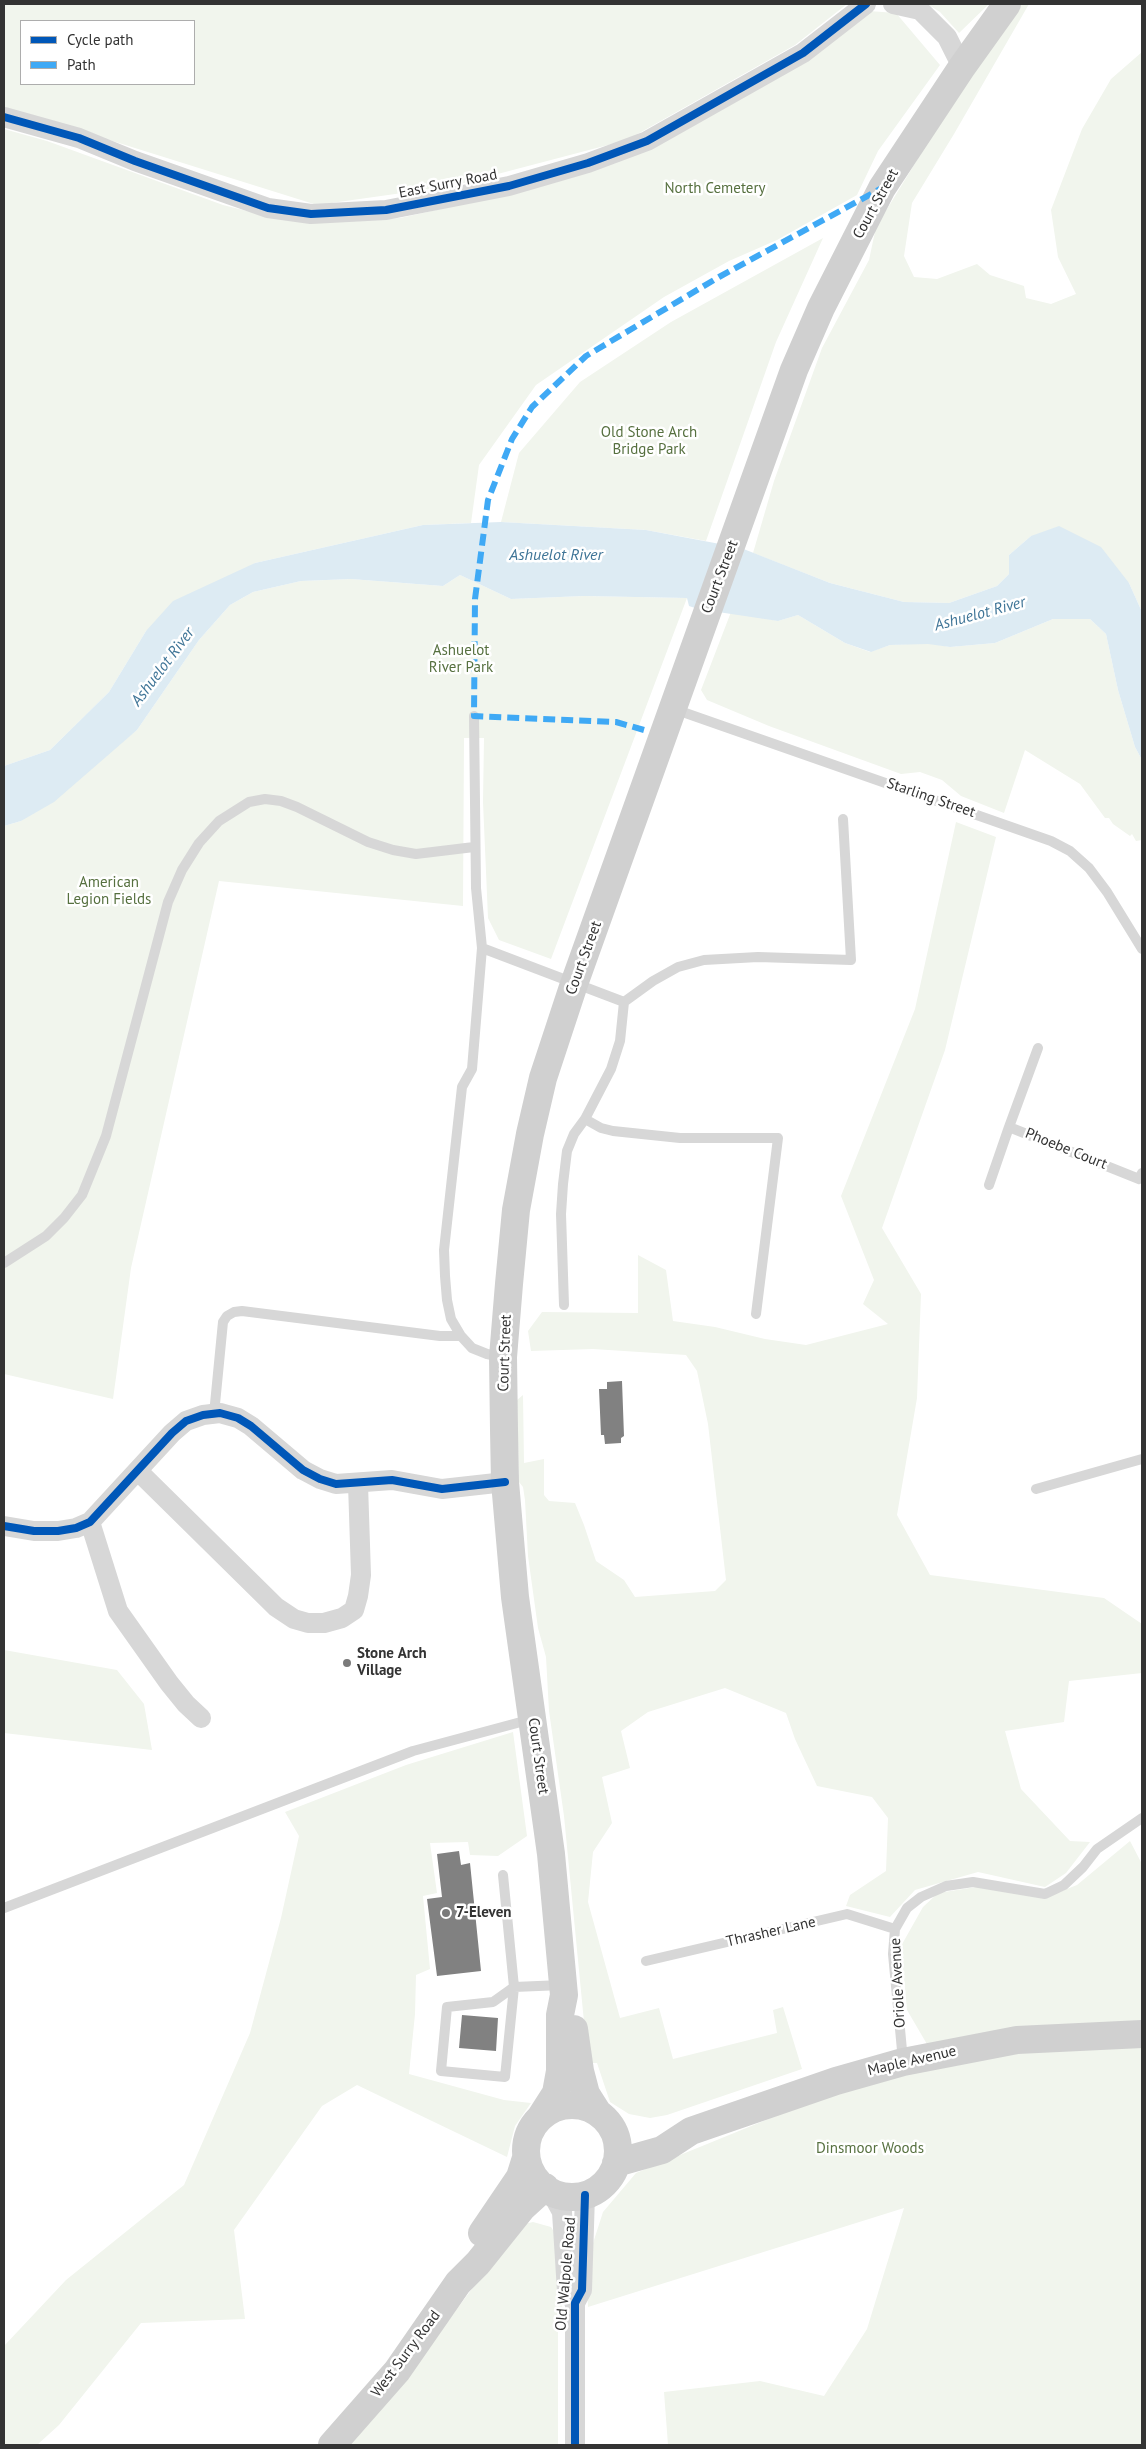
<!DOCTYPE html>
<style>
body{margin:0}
#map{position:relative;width:1146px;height:2449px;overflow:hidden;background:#fff;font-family:"PT Sans",sans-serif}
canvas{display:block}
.frame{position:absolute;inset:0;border:5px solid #333;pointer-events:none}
.legend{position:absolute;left:20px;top:20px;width:175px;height:65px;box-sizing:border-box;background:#fff;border:1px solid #adadad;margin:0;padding:6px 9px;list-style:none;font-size:15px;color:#333}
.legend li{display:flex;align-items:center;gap:10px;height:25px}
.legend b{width:25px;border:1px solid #adadad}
</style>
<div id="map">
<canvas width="1146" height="2449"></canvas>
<div class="frame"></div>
<ul class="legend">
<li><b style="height:6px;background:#0057b8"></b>Cycle path</li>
<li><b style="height:6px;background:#3fa9f5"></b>Path</li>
</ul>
</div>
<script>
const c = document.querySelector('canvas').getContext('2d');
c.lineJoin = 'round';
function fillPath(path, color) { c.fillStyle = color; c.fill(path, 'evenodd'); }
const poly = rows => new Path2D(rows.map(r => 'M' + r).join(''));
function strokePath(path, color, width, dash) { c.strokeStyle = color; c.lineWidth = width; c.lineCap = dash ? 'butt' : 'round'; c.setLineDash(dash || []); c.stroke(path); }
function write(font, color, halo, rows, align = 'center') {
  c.font = font + ' "PT Sans",sans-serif'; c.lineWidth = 5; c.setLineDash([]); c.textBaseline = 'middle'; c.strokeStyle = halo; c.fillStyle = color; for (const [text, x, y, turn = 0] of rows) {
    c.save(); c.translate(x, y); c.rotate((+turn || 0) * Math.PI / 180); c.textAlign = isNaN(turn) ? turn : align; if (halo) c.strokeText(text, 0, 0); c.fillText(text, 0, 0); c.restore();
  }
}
const green = poly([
 [4,4,847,4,795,45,627,140,452,186,317,205,4,107],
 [21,21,194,21,194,84,21,84],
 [927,4,989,4,959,33,940,12],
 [1020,4,1029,4,954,134,912,203,904,256,914,277,937,279,977,264,990,275,1024,286,1026,298,1051,304,1076,294,1058,257,1051,210,1082,129,1111,79,1142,52,1142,612,1129,583,1031,536,1009,555,1009,574,997,586,949,603,904,602,830,583,753,553,774,481,822,348,869,260,876,227,976,64],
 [869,11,896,13,940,65,878,151,857,195,777,240,729,261,664,297,536,385,479,465,471,523,423,525,255,563,146,631,109,692,50,750,4,766,4,129,47,141,223,205,251,212,312,222,400,218,473,202,616,163],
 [823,238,776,342,706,541,646,530,501,522,519,453,580,382,671,322],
 [460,575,511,599,584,596,687,598,551,959,499,940,488,918,483,802,484,738,464,738,463,906,219,881,131,1268,113,1399,4,1374,4,826,21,821,137,730,199,640,230,605,253,592,301,581,351,579,443,586],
 [731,612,778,621,798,615,845,643,870,652,890,645,928,643,950,647,995,643,1053,619,1090,619,1106,634,1118,690,1135,747,1142,760,1142,840,1136,841,1132,834,1130,836,1113,824,1109,818,1105,818,1080,784,1025,750,1004,813,961,796,942,780,920,772,901,774,769,726,707,700,701,690],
 [956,822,996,837,945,1050,882,1228,921,1294,917,1398,897,1515,930,1575,1104,1598,1142,1624,1142,1673,1069,1681,1064,1722,1005,1731,1021,1789,1070,1841,1090,1842,1066,1873,1045,1887,978,1872,915,1890,890,1917,846,1906,850,1895,886,1871,888,1818,872,1797,817,1786,795,1739,786,1713,725,1688,648,1712,621,1731,630,1768,602,1777,612,1823,593,1852,588,1902,620,2018,659,2008,673,2059,777,2033,773,2010,783,2007,802,2069,667,2115,650,2118,629,2114,610,2102,597,2063,588,2063,564,1816,549,1711,546,1657,538,1628,528,1556,525,1500,523,1487,519,1482,517,1400,523,1395,524,1463,544,1459,544,1495,549,1501,575,1503,584,1525,596,1561,624,1580,635,1597,715,1591,726,1580,708,1424,697,1371,686,1355,593,1349,531,1351,528,1331,542,1312,638,1313,638,1255,666,1270,673,1321,715,1327,765,1339,806,1345,888,1324,863,1304,874,1280,841,1196,915,1009],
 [4,1650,117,1670,144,1704,152,1750,4,1733],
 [513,1732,527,1836,498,1856,470,1855,468,1842,430,1843,437,1893,423,1896,430,1969,416,1975,415,2014,409,2074,504,2100,531,2103,515,2126,507,2157,357,2085,322,2106,234,2230,245,2319,141,2323,59,2425,37,2445,4,2445,4,2346,66,2280,184,2185,250,2033,281,1918,299,1836,285,1812,406,1765],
 [1130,1841,1142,1864,1142,2445,668,2445,664,2392,760,2381,824,2396,867,2329,904,2208,588,2307,586,2265,603,2212,636,2173,864,2080,938,2063,907,2010,901,1946,923,1907,938,1893,976,1887,1044,1898,1077,1885],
 [533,2222,551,2227,558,2238,563,2321,558,2324,558,2445,343,2445,411,2370,520,2225]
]);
const water = poly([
 [501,522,646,530,741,548,830,583,904,602,949,603,997,586,1009,574,1009,555,1031,536,1059,526,1101,547,1129,583,1142,612,1142,760,1135,747,1118,690,1106,634,1090,619,1053,619,995,643,950,647,928,644,890,645,871,652,845,643,798,615,778,621,698,609,689,606,687,598,584,596,511,599,460,575,443,586,351,579,301,581,253,592,230,605,199,640,137,730,54,802,21,821,4,826,4,766,50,750,109,692,146,631,173,601,255,563,423,525]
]);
const building = poly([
 [622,1381,624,1436,621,1438,621,1443,605,1444,604,1435,601,1435,599,1389,607,1389,607,1382],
 [459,1851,461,1865,470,1863,481,1971,437,1976,427,1899,442,1897,437,1854],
 [462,2015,498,2018,496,2051,459,2048]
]);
const service = poly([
 [674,709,1051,841,1070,851,1089,868,1107,892,1142,949],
 [474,716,476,888,482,948,472,1069,462,1087,444,1250,445,1276,447,1300,451,1319,461,1336,472,1348,487,1354,502,1357],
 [482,948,624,1002],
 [1038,1048,1009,1127,1139,1179,1142,1173],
 [989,1185,1009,1127],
 [4,1263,46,1236,64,1218,82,1195,106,1136,168,902,182,870,199,843,219,821,249,802,265,799,281,801,297,807,368,842,393,850,416,854,474,847],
 [564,1305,561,1214,563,1184,567,1151,574,1134,585,1119],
 [756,1314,778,1138,680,1138,613,1131,601,1128,585,1119,611,1069,620,1041,624,1002,653,981,678,967,704,960,758,957,851,960,843,819],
 [214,1414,223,1322,227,1316,234,1312,242,1311,440,1336,461,1336],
 [1036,1489,1142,1459],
 [503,1875,514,1987,562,1985],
 [4,1908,413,1751,532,1719],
 [646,1961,847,1914,895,1929],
 [514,1987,505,2077,441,2071,447,2007,493,2002,514,1987],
 [903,2061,893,1954,895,1929,907,1908,921,1897,946,1886,973,1882,1045,1894,1064,1885,1083,1867,1097,1849,1142,1818]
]);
const minor = poly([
 [893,4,920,10,947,37,962,67],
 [4,117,79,138,135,161,268,208,311,214,386,210,509,186,588,163,647,141,803,53,866,4],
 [138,1471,276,1607,294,1619,308,1623,324,1623,342,1618,354,1610,358,1596,361,1575,358,1484],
 [90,1522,118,1611,169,1683,186,1704,201,1718],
 [4,1526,34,1531,58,1531,76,1528,90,1522,172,1433,186,1421,203,1415,220,1413,238,1418,251,1426,303,1470,320,1479,336,1484,392,1480,442,1489,505,1482],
 [551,2192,562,2212,567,2291,575,2303],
 [575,2445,575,2303,582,2290,585,2195]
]);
const secondary = poly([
 [574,2029,580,2071,586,2094,598,2113],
 '526 2151a46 46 0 1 1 92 0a46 46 0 1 1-92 0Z',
 [540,2118,556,2093,560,2071,560,2015,564,1995,551,1854,515,1597,505,1482,504,1430,503,1357,509,1284,516,1210,530,1134,543,1078,574,984,794,370,821,308,882,188,962,67,1007,4],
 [616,2163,662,2150,691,2131,836,2081,903,2062,1017,2040,1142,2034],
 [482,2233,520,2177,526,2158],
 [332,2445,397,2371,458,2283,478,2263,522,2208,545,2187]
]);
const quiet = poly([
 [644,730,616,722,474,716,475,599,488,500,512,439,532,407,586,356,719,277,882,188]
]);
const cycleway = poly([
 [4,117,79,138,135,161,268,208,311,214,386,210,509,186,588,163,647,141,803,53,866,4],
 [4,1526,34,1531,58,1531,76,1528,90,1522,172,1433,186,1421,203,1415,220,1413,238,1418,251,1426,303,1470,320,1479,336,1484,392,1480,442,1489,505,1482],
 [575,2445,575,2303,582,2290,585,2195]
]);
const markers = [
 [347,1663,5,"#7a7a7a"],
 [446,1913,5,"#7a7a7a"]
];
const streetNames = [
 ["East Surry Road",448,184,-11],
 ["Court Street",876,204,-61],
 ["Court Street",720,577,-69],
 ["Starling Street",931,798,19],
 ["Court Street",584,958,-70],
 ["Phoebe Court",1066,1149,22],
 ["Court Street",505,1353,-88],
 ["Court Street",538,1756,82],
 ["Thrasher Lane",771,1932,-13],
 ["Oriole Avenue",898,1983,-93],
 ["Maple Avenue",912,2061,-13],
 ["Old Walpole Road",566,2274,-85],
 ["West Surry Road",406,2354,-53]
];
const parkNames = [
 ["North Cemetery",715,189],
 ["Old Stone Arch",649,433],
 ["Bridge Park",649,450],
 ["Ashuelot",461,651],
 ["River Park",461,668],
 ["American",109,883],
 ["Legion Fields",109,900],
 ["Dinsmoor Woods",870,2149]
];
const poiNames = [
 ["Stone Arch",357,1654],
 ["Village",357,1671],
 ["7-Eleven",456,1913]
];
const waterNames = [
 ["Ashuelot River",556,555],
 ["Ashuelot River",980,614,-15],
 ["Ashuelot River",163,667,-53]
];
fillPath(green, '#f1f5ed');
fillPath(water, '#ddebf3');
fillPath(building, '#818181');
strokePath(service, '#d7d7d7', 10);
strokePath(minor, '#d7d7d7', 20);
strokePath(secondary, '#d0d0d0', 28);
strokePath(quiet, '#3fa9f5', 6, [12, 6]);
strokePath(cycleway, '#0057b8', 8);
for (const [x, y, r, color] of markers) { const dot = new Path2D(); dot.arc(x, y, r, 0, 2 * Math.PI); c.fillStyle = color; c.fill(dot); strokePath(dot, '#fff', 2); }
write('15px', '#333', '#fff', streetNames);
write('15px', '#56703f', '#fff', parkNames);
write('bold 15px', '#333', '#fff', poiNames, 'left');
write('italic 16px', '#3f7597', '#fff', waterNames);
</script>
